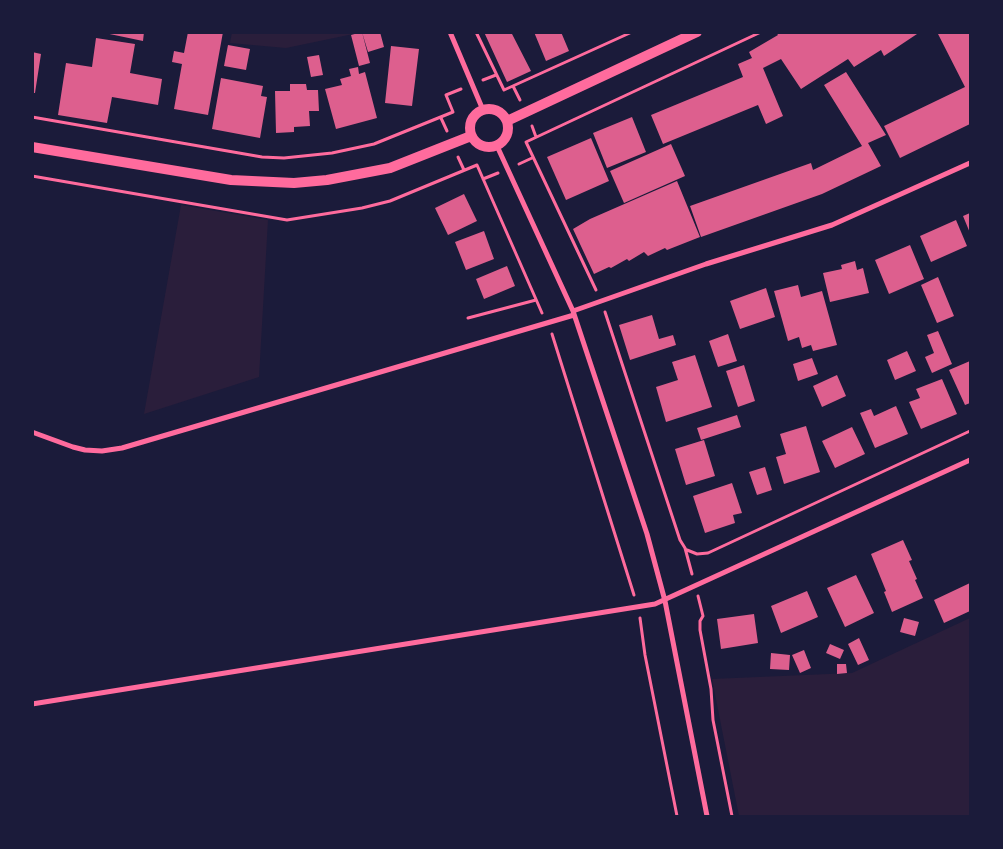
<!DOCTYPE html>
<style>
body{margin:0}
#map{position:relative;width:1003px;height:849px;overflow:hidden;background:#1b1b3a;font-family:"DejaVu Sans",sans-serif}
canvas{display:block}
.frame{position:absolute;inset:0;border:34px solid #1b1b3a;pointer-events:none}
</style>
<div id="map">
<canvas width="1003" height="849"></canvas>
<div class="frame"></div>
</div>
<script>
const c = document.querySelector('canvas').getContext('2d');
c.lineJoin = 'round';
function fillPath(path, color) { c.fillStyle = color; c.fill(path, 'evenodd'); }
const poly = rows => new Path2D(rows.map(r => 'M' + r).join(''));
function strokePath(path, color, width, dash) { c.strokeStyle = color; c.lineWidth = width; c.lineCap = dash ? 'butt' : 'round'; c.setLineDash(dash || []); c.stroke(path); }
const green = poly([
 [232,32,358,32,358,33,286,48,230,43],
 [181,205,268,220,259,377,144,414],
 [970,618,970,816,739,816,712,679,852,673]
]);
const building = poly([
 [100,32,144,32,143,41],
 [188,32,223,32,208,115,174,109,182,64,172,62,174,51,184,53],
 [362,32,380,32,384,47,368,52],
 [362,32,370,63,359,66,351,35],
 [484,32,511,32,531,71,507,82],
 [534,32,561,32,569,51,546,61],
 [776,32,920,32,884,56,881,50,854,67,848,59,801,89,781,59,763,68,783,116,766,124,758,105,663,144,651,115,743,77,738,64,752,58,749,52,778,35],
 [937,32,970,32,970,124,900,158,884,126,965,87],
 [96,38,135,44,130,73,162,79,158,105,112,97,107,123,58,115,66,63,92,67],
 [228,45,250,49,246,70,224,66],
 [391,46,419,49,412,106,385,103],
 [32,52,41,54,35,93,32,93],
 [319,55,323,75,311,77,307,57],
 [358,67,359,74,365,72,377,118,336,129,325,89,342,85,340,79,351,76,349,69],
 [846,72,886,135,868,143,881,166,822,194,701,237,690,206,811,163,813,170,862,146,824,85],
 [221,78,263,86,261,96,267,97,260,138,212,129],
 [290,84,306,84,307,90,318,90,319,111,309,111,310,126,294,127,294,132,276,133,275,91,290,91],
 [632,117,646,152,607,168,593,133],
 [591,138,609,181,566,200,547,157],
 [671,144,685,176,624,203,610,171],
 [677,181,700,237,667,250,665,248,648,256,644,252,629,261,627,259,611,268,609,267,594,274,573,229,590,219],
 [464,194,477,221,448,235,435,208],
 [970,213,970,233,963,216],
 [956,220,967,246,931,262,920,236],
 [484,231,494,259,466,270,455,242],
 [910,245,924,279,889,294,875,260],
 [855,261,857,270,863,268,869,293,830,302,823,273,842,269,841,265],
 [507,266,515,286,484,299,476,279],
 [938,277,954,316,937,323,921,285],
 [798,285,801,297,822,291,837,345,813,351,811,345,802,348,799,337,788,341,774,291],
 [766,288,775,317,740,329,730,301],
 [652,315,659,339,673,335,676,345,630,360,619,325],
 [938,331,952,364,932,373,925,357,934,353,927,335],
 [728,334,737,361,718,367,709,341],
 [907,351,916,371,895,380,887,360],
 [695,355,712,407,666,422,656,387,678,380,672,362],
 [812,358,818,374,798,381,793,364],
 [970,361,970,403,965,405,949,370],
 [744,365,755,401,738,407,726,371],
 [837,375,846,396,822,407,813,386],
 [942,379,957,414,921,429,909,402,920,398,916,389],
 [896,406,908,434,875,448,860,413,871,409,874,416],
 [737,415,741,427,701,440,697,428],
 [806,426,820,472,784,484,776,457,786,454,780,434],
 [852,427,865,454,835,468,822,441],
 [704,440,715,476,686,485,675,449],
 [765,467,772,490,757,495,749,472],
 [732,483,742,513,733,515,735,523,705,533,693,496],
 [903,540,912,560,909,561,917,579,915,580,923,598,892,612,884,592,886,591,871,554],
 [856,575,874,613,845,627,827,588],
 [970,583,970,611,944,623,934,600],
 [807,591,818,617,781,633,771,606],
 [754,614,758,643,721,649,717,619],
 [904,618,919,622,915,636,900,632],
 [859,638,869,660,858,665,848,644],
 [830,644,844,650,840,659,826,653],
 [804,650,811,668,800,673,792,655],
 [771,653,790,655,789,670,770,669],
 [837,664,846,664,847,673,837,674]
]);
const path = poly([
 [476,32,504,90,632,32],
 [483,80,496,75],
 [513,86,520,100],
 [32,117,262,157,284,158,332,153,374,144,453,112,446,95,461,89],
 [441,118,447,131],
 [532,126,536,137],
 [458,157,464,170],
 [519,164,532,158],
 [32,176,287,220,362,208,390,201,477,165,542,313],
 [483,179,498,173],
 [596,290,526,142,761,32],
 [605,312,680,540,685,548,692,574],
 [468,318,536,300],
 [552,334,634,595],
 [687,550,697,554,708,553,970,431],
 [698,596,703,616,700,621,700,630,711,689,713,720,732,816],
 [640,618,645,655,677,816]
]);
const minor = poly([
 [450,32,483,110],
 [497,146,573,311,647,534,665,601,707,816],
 [573,311,706,264,832,225,970,163],
 [32,432,73,447,85,450,102,451,122,448,574,315],
 [32,704,655,604,970,460]
]);
const secondary = poly([
 '470 128a19 19 0 1 1 38 0a19 19 0 1 1-38 0Z',
 [507,121,697,32],
 [32,147,231,180,294,183,327,180,390,168,471,136]
]);
fillPath(green, '#2a1e3b');
fillPath(building, '#dd5f8e');
strokePath(path, '#ff6b9d', 3);
strokePath(minor, '#ff6b9d', 5);
strokePath(secondary, '#ff6b9d', 10);
</script>
